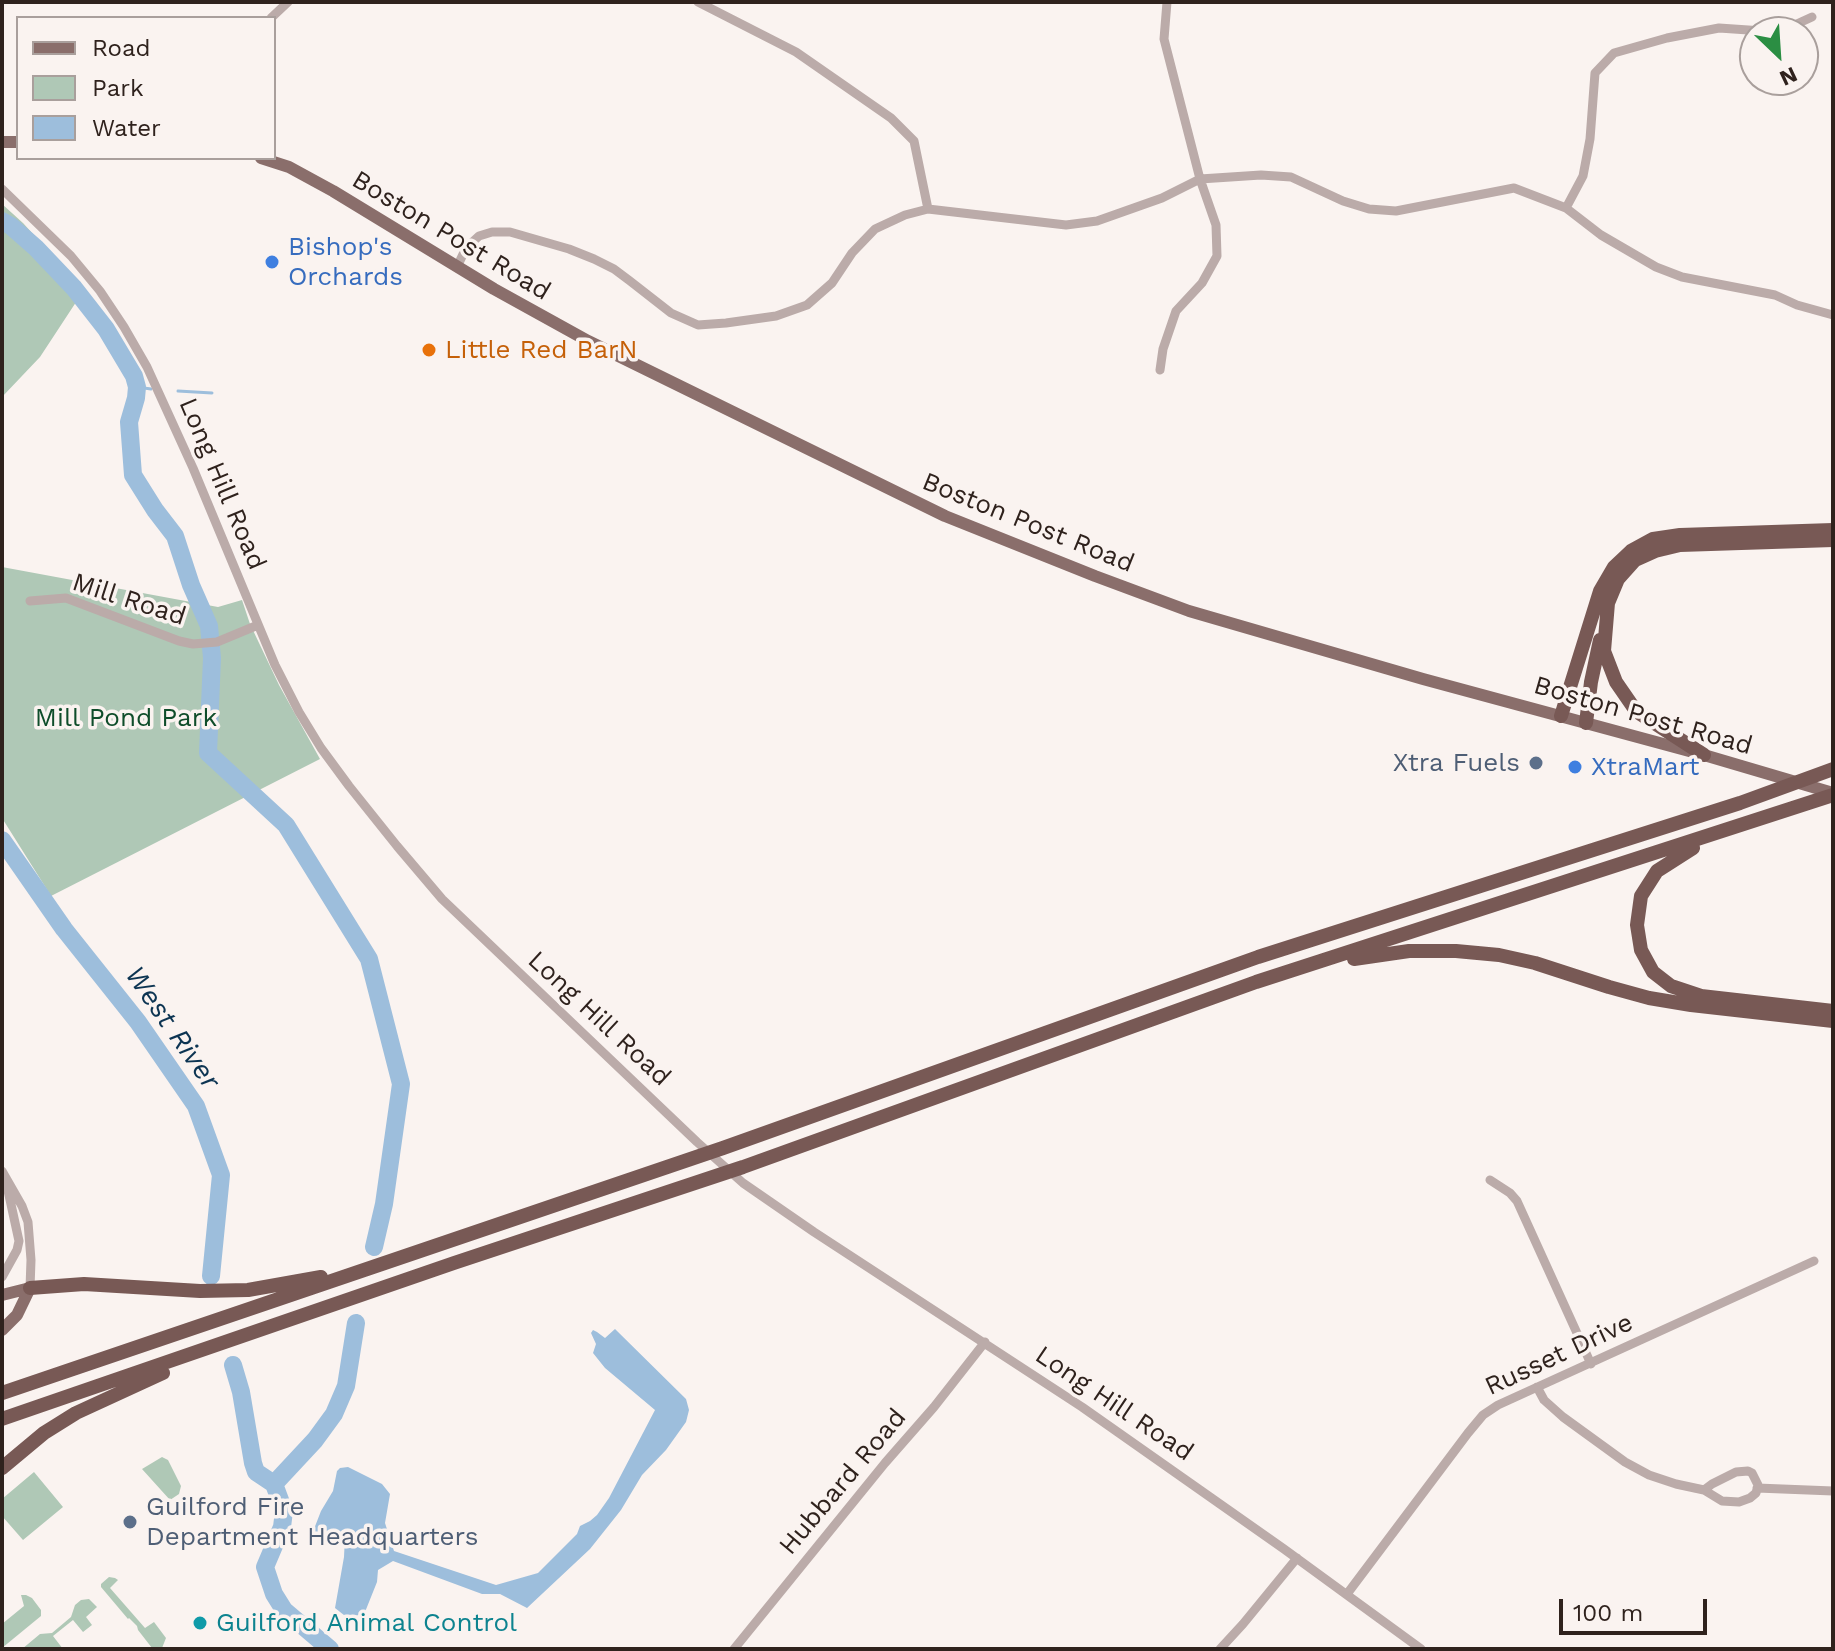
<!DOCTYPE html>
<style>
body{margin:0}
#map{position:relative;width:1835px;height:1651px;overflow:hidden;background:#faf3f0;font-family:"Work Sans",sans-serif}
canvas{display:block}
.frame{position:absolute;inset:0;border:4px solid #2f221d;pointer-events:none}
.legend{position:absolute;left:16px;top:16px;width:260px;height:144px;box-sizing:border-box;background:#faf3f0;border:2px solid #a99f9c;margin:0;padding:10px 14px;list-style:none;font-size:24px;color:#2f221d}
.legend li{display:flex;align-items:center;gap:16px;height:40px}
.legend b{width:40px;border:2px solid #a99f9c}
.north{position:absolute;left:1739px;top:16px;width:80px;height:80px;box-sizing:border-box;background:#faf3f0;border:2px solid #a99f9c;border-radius:50%;rotate:155deg;font-size:22px;font-weight:700;line-height:32px;text-align:center;color:#2f221d}
.north::after{content:'';display:block;margin:auto;width:28px;height:36px;background:#2b8e43;clip-path:polygon(50% 0,100% 100%,50% 72%,0 100%)}
.scale{position:absolute;left:1559px;top:1599px;width:148px;height:36px;box-sizing:border-box;border:4px solid #2f221d;border-top:0;padding-left:10px;font-size:24px;line-height:28px;white-space:nowrap;color:#2f221d;-webkit-text-stroke:6px #faf3f0;paint-order:stroke}
</style>
<div id="map">
<canvas width="1835" height="1651"></canvas>
<div class="frame"></div>
<ul class="legend">
<li><b style="height:10px;background:#8a6e6b"></b>Road</li>
<li><b style="height:22px;background:#afc8b6"></b>Park</li>
<li><b style="height:22px;background:#9dbedc"></b>Water</li>
</ul>
<div class="north">N</div>
<div class="scale">100 m</div>
</div>
<script>
const c = document.querySelector('canvas').getContext('2d');
c.lineJoin = 'round';
function fillPath(path, color) { c.fillStyle = color; c.fill(path, 'evenodd'); }
const poly = rows => new Path2D(rows.map(r => 'M' + r).join(''));
function strokePath(path, color, width, dash) { c.strokeStyle = color; c.lineWidth = width; c.lineCap = dash ? 'butt' : 'round'; c.setLineDash(dash || []); c.stroke(path); }
function write(font, color, halo, rows, align = 'center') {
  c.font = font + ' "Work Sans",sans-serif'; c.lineWidth = 7; c.setLineDash([]); c.textBaseline = 'middle'; c.strokeStyle = halo; c.fillStyle = color; for (const [text, x, y, turn = 0] of rows) {
    c.save(); c.translate(x, y); c.rotate((+turn || 0) * Math.PI / 180); c.textAlign = isNaN(turn) ? turn : align; if (halo) c.strokeText(text, 0, 0); c.fillText(text, 0, 0); c.restore();
  }
}
const green = poly([
 [2,204,23,223,84,290,40,357,2,397],
 [2,567,218,607,242,600,250,624,279,685,320,759,51,896,2,818],
 [162,1457,168,1460,181,1486,179,1494,170,1500,142,1469],
 [34,1472,63,1507,23,1540,2,1516,2,1499],
 [109,1577,115,1578,118,1580,110,1588,145,1628,154,1622,166,1638,162,1648,152,1648,138,1630,137,1626,129,1618,128,1619,101,1587,101,1584],
 [21,1595,26,1595,32,1598,41,1610,41,1616,2,1648,2,1624,24,1606],
 [89,1599,97,1607,86,1617,92,1625,83,1632,73,1620,53,1636,63,1649,22,1649,40,1634,52,1633,71,1617,75,1605,81,1600]
]);
const water = poly([
 [615,1329,686,1399,689,1410,686,1422,666,1450,642,1475,621,1510,590,1549,527,1608,500,1594,482,1594,393,1561,378,1570,377,1582,365,1612,349,1619,335,1608,344,1557,345,1536,315,1533,314,1529,321,1511,333,1491,337,1471,340,1468,348,1467,382,1484,390,1494,385,1523,394,1551,496,1585,538,1573,577,1534,580,1526,590,1521,597,1515,609,1498,655,1410,605,1368,593,1353,596,1344,591,1333,593,1330,597,1332,605,1338]
]);
const stream = poly([
 [137,387,151,389],
 [178,391,212,393]
]);
const river = poly([
 [2,221,11,226,36,248,74,288,106,329,134,376,137,387,136,398,129,422,133,475,155,510,175,536,191,585,209,626,212,658,208,753,286,825,369,959,401,1084,384,1204,374,1247],
 [2,840,64,929,138,1022,196,1106,221,1175,211,1276],
 [233,1365,241,1392,253,1463,256,1472,274,1484],
 [274,1484,284,1511,282,1527,265,1567,274,1594,284,1610,330,1649],
 [274,1484,315,1440,334,1414,346,1386,356,1323]
]);
const minor = poly([
 [698,2,796,52,891,118,914,141,928,209],
 [271,18,288,2],
 [2,189,71,256,100,291,124,327,147,367,193,468,275,665,299,712,321,748,349,786,397,846,442,899,697,1142,743,1183,814,1232,1082,1407,1284,1549,1421,1649],
 [1566,208,1583,176,1590,139,1595,73,1614,53,1667,38,1719,28,1763,31,1788,28,1812,17],
 [457,267,466,248,479,236,492,232,510,232,569,249,594,259,614,269,630,281,671,313,698,325,726,323,776,316,807,305,832,283,852,253,875,229,905,215,928,209,1066,225,1097,221,1162,198,1200,179,1261,175,1291,177,1343,201,1369,209,1396,211,1514,188,1566,208,1601,235,1656,267,1682,277,1775,295,1797,305,1833,315],
 [1160,370,1163,349,1176,311,1202,283,1217,256,1216,225,1200,179,1164,39,1167,2],
 [30,601,66,598,179,641,193,644,217,642,258,625],
 [2,1171,22,1206,28,1222,31,1260,30,1288],
 [1490,1180,1510,1193,1517,1201,1591,1364],
 [2,1277,17,1250,19,1241,7,1186],
 [1537,1387,1544,1400,1563,1417,1625,1462,1649,1475,1676,1484,1704,1490,1722,1501,1739,1502,1750,1498,1756,1493,1758,1485,1752,1473,1748,1471,1736,1472,1712,1484,1704,1490],
 [1757,1488,1833,1491],
 [1347,1594,1468,1433,1483,1415,1498,1405,1814,1261],
 [734,1649,885,1463,934,1407,985,1342],
 [1220,1649,1243,1624,1297,1558]
]);
const major = poly([
 [2,142,18,142],
 [261,158,289,167,333,191,494,289,588,341,945,516,1095,576,1189,611,1423,679,1704,755,1833,793],
 [2,1295,30,1288],
 [2,1330,17,1315,30,1288]
]);
const highway = poly([
 [1561,716,1600,591,1614,567,1631,551,1653,539,1680,535,1833,530],
 [1586,723,1591,682,1600,640],
 [1704,755,1636,711,1616,682,1604,651,1608,603,1618,579,1635,560,1655,551,1680,545,1833,540],
 [1693,848,1657,871,1641,896,1637,925,1641,950,1653,972,1671,986,1701,996,1833,1011],
 [1354,959,1409,951,1456,951,1499,955,1535,963,1609,987,1649,998,1691,1005,1833,1021],
 [30,1288,84,1284,200,1291,248,1290,321,1277],
 [2,1393,723,1148,1258,957,1740,803,1833,769],
 [2,1419,454,1263,743,1167,1256,982,1833,795],
 [2,1468,44,1433,76,1413,163,1373]
]);
const markers = [
 [272,262,8,"#3f7fe0"],
 [429,350,8,"#e8710a"],
 [1536,763,8,"#5c6f8a"],
 [1575,767,8,"#3f7fe0"],
 [130,1522,8,"#5c6f8a"],
 [200,1623,8,"#0f9aa8"]
];
const streetNames = [
 ["Boston Post Road",451,236,31],
 ["Long Hill Road",222,484,67],
 ["Boston Post Road",1028,523,22],
 ["Mill Road",129,600,18],
 ["Boston Post Road",1643,716,16],
 ["Long Hill Road",599,1019,43],
 ["Russet Drive",1559,1355,-25],
 ["Long Hill Road",1114,1404,34],
 ["Hubbard Road",843,1482,-50]
];
const shopNames = [
 ["Bishop's",288,247],
 ["Orchards",288,277],
 ["XtraMart",1591,767]
];
const foodNames = [
 ["Little Red BarN",445,350]
];
const parkNames = [
 ["Mill Pond Park",126,718]
];
const serviceNames = [
 ["Xtra Fuels",1520,763],
 ["Guilford Fire",146,1507,"left"],
 ["Department Headquarters",146,1537,"left"]
];
const cultureNames = [
 ["Guilford Animal Control",216,1623]
];
const waterNames = [
 ["West River",172,1028,55]
];
fillPath(green, '#afc8b6');
fillPath(water, '#9dbedc');
strokePath(stream, '#9dbedc', 3);
strokePath(river, '#9dbedc', 18);
strokePath(minor, '#bbaba9', 9);
strokePath(major, '#8a6e6b', 12);
strokePath(highway, '#785955', 14);
for (const [x, y, r, color] of markers) { const dot = new Path2D(); dot.arc(x, y, r, 0, 2 * Math.PI); c.fillStyle = color; c.fill(dot); strokePath(dot, '#faf3f0', 3); }
write('26px', '#2f221d', '#faf3f0', streetNames);
write('26px', '#366cbe', '#faf3f0', shopNames, 'left');
write('26px', '#c56008', '#faf3f0', foodNames, 'left');
write('26px', '#0f4d2a', '#faf3f0', parkNames);
write('26px', '#4e5e75', '#faf3f0', serviceNames, 'right');
write('26px', '#0d838f', '#faf3f0', cultureNames, 'left');
write('italic 28px', '#0c3452', '#faf3f0', waterNames);
</script>
